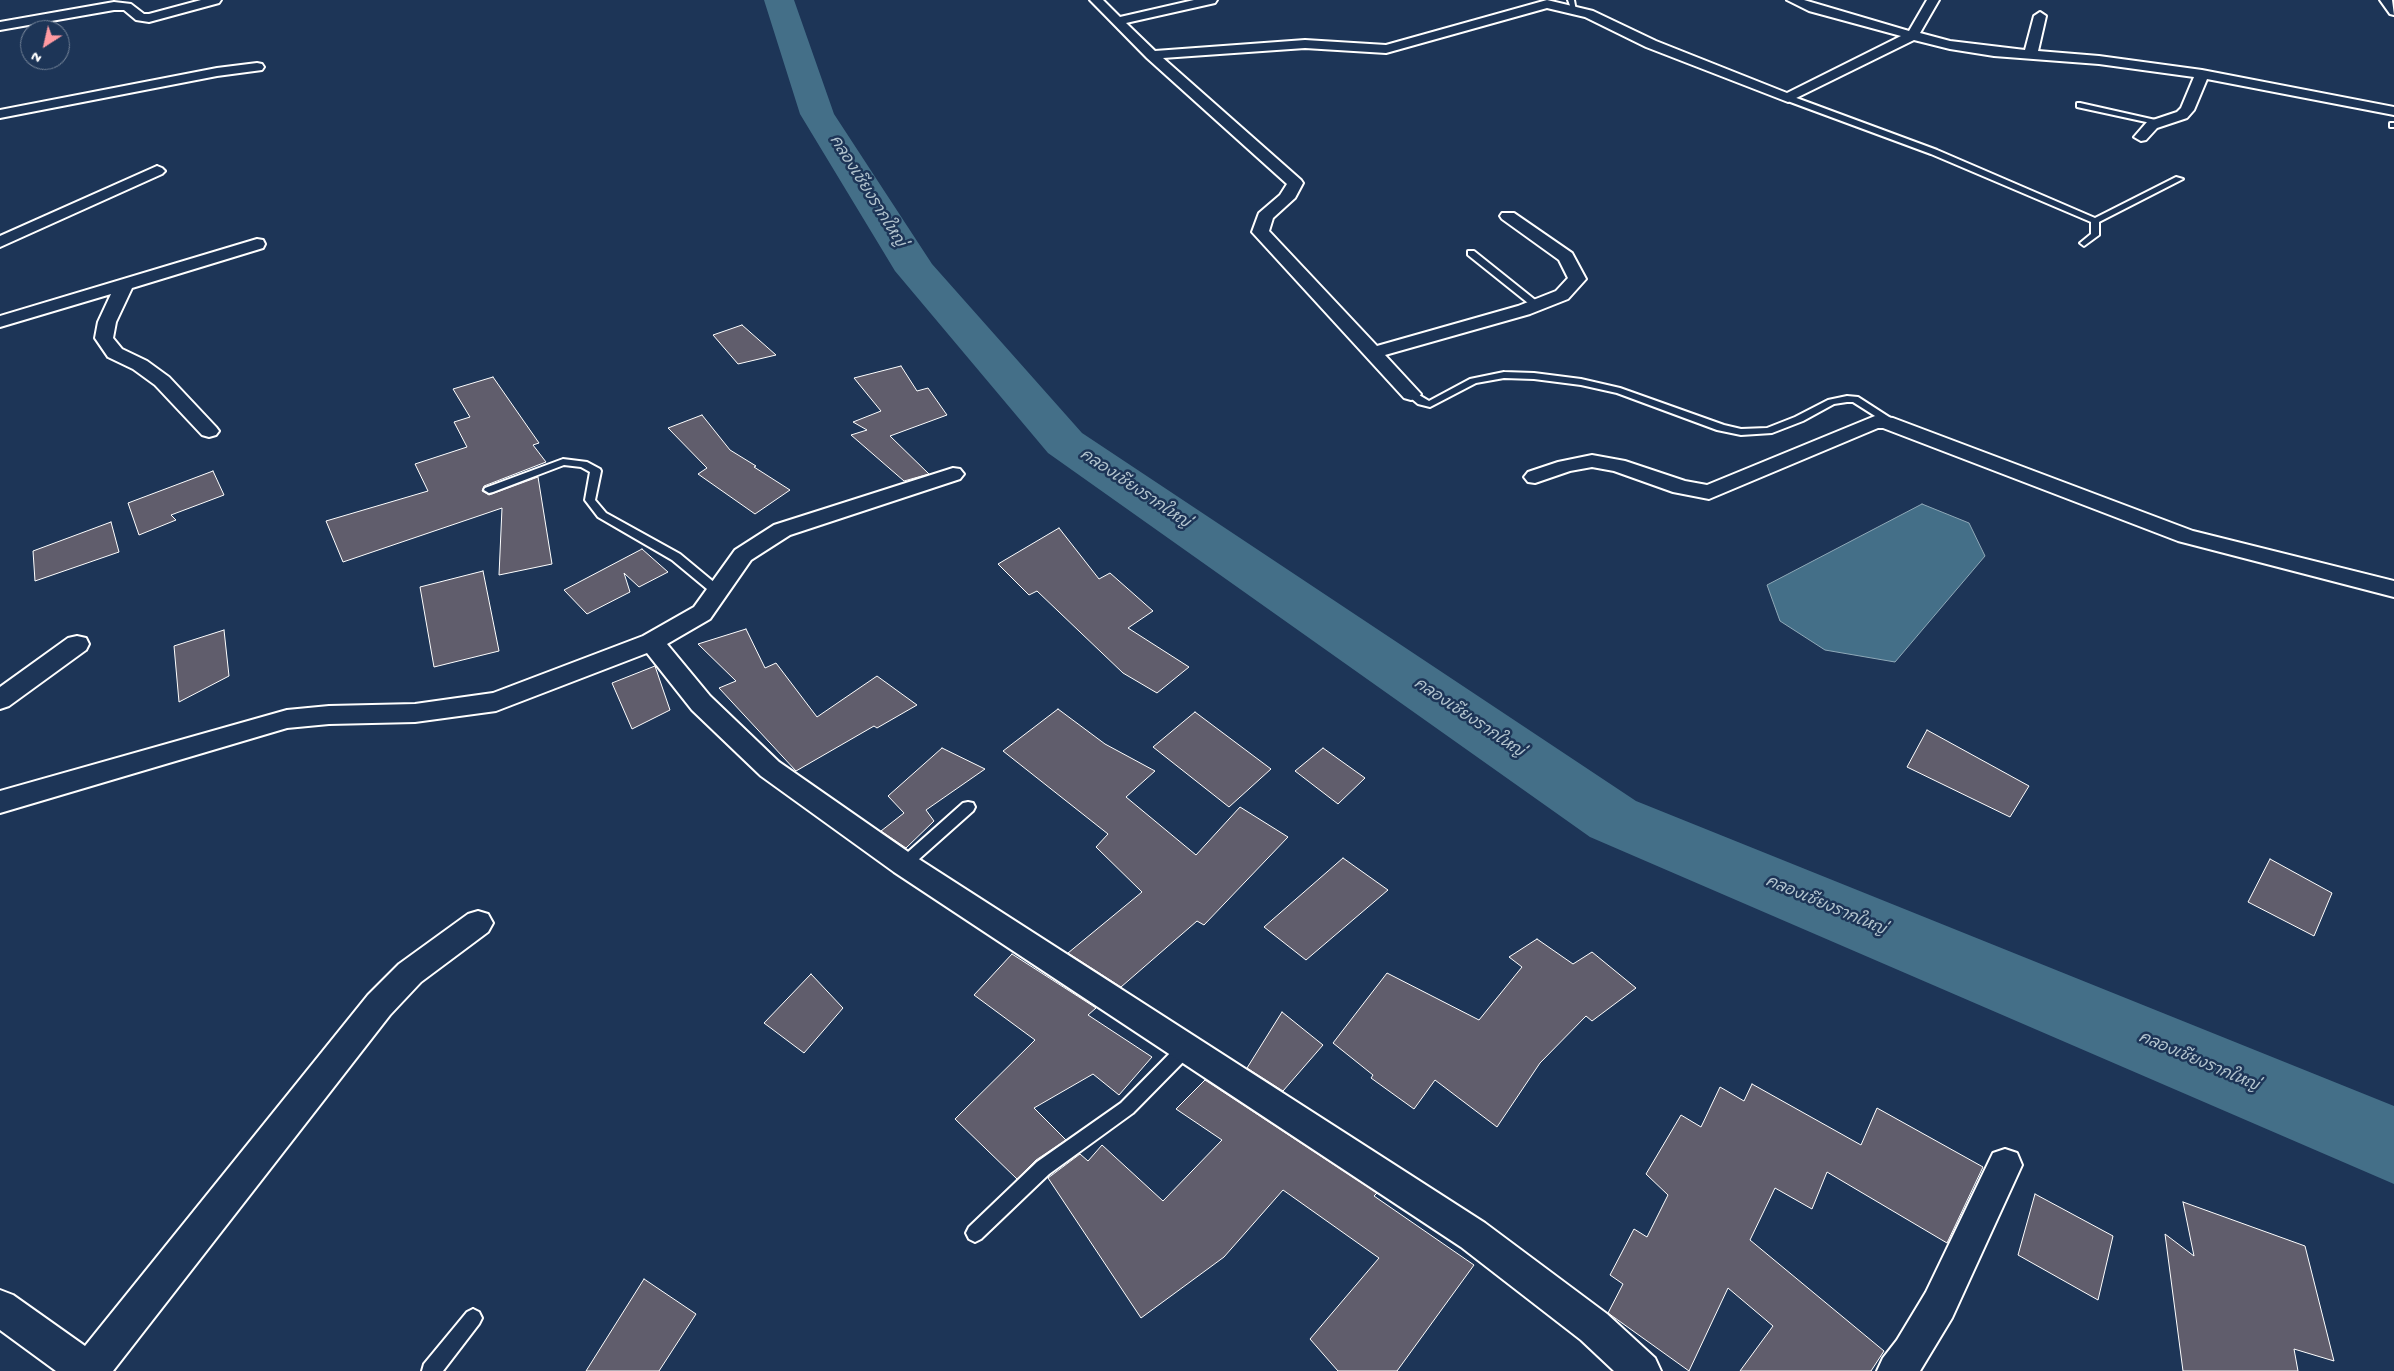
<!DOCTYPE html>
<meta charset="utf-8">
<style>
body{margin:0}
#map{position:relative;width:2394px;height:1371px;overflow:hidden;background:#1d3557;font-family:"Gochi Hand",sans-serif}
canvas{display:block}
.north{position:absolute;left:20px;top:20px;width:50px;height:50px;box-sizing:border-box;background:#1d3557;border:1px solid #77869a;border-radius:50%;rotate:215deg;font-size:14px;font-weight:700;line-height:20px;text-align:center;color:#fff}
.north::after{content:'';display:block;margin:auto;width:18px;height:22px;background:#ff9aa2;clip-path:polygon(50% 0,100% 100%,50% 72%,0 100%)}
</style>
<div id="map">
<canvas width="2394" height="1371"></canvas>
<div class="north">N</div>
</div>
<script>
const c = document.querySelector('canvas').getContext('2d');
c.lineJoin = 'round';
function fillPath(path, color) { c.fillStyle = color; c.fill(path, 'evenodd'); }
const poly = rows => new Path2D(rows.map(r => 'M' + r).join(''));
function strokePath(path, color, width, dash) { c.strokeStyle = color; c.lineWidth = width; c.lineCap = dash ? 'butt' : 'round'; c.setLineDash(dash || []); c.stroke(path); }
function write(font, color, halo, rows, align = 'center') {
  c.font = font + ' "Gochi Hand","Playpen Sans Thai",sans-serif'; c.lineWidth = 5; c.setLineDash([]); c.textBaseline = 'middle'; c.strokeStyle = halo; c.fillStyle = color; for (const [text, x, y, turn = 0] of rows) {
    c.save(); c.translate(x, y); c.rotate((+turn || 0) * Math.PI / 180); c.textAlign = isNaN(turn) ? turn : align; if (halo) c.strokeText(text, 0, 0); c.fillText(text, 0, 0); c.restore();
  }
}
const water = poly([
 [1922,504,1969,523,1985,556,1895,662,1825,650,1780,621,1767,585,1922,504]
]);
const river = poly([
 [764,0,794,0,834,114,932,264,1082,433,1636,801,2394,1106,2394,1184,1590,837,1048,453,895,271,800,114,764,0]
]);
const building = poly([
 [742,325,776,355,738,364,713,335,742,325],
 [901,366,917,391,928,388,947,415,890,436,929,474,904,481,851,435,867,430,853,422,881,411,854,378,901,366],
 [493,377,539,443,533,445,546,462,484,486,482,491,489,495,538,477,552,564,499,575,502,508,343,562,326,521,428,491,415,464,467,447,454,422,470,417,453,389,493,377],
 [702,415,730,450,756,466,754,467,790,490,755,514,698,474,707,468,668,428,702,415],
 [213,471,224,495,171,515,176,520,139,535,128,503,213,471],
 [111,522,119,552,35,581,33,551,111,522],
 [1059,528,1099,579,1110,573,1153,611,1128,628,1189,667,1157,693,1123,673,1037,591,1029,595,998,564,1059,528],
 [642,549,668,572,639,587,624,573,630,592,587,614,564,590,642,549],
 [483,571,499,651,434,667,420,587,483,571],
 [746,629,765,668,776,663,817,717,877,676,917,705,877,728,874,726,796,771,719,688,736,681,698,644,746,629],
 [224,630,229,676,179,702,174,646,224,630],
 [655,666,670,710,632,729,612,683,655,666],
 [1058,709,1105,744,1155,771,1126,797,1196,855,1240,807,1288,837,1204,925,1197,921,1121,987,1068,953,1142,892,1096,847,1108,834,1003,751,1058,709],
 [1195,712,1271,769,1229,807,1153,747,1195,712],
 [1927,730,2029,786,2010,817,1907,767,1927,730],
 [942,748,985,769,926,810,934,821,906,848,881,831,904,813,888,796,942,748],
 [1323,748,1365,778,1338,804,1295,771,1323,748],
 [1343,858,1388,890,1306,960,1264,927,1343,858],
 [2270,859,2332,893,2314,936,2248,902,2270,859],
 [1537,939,1573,964,1592,952,1636,988,1592,1021,1586,1016,1540,1063,1497,1127,1435,1080,1414,1109,1371,1078,1373,1075,1333,1043,1387,973,1479,1020,1522,967,1509,957,1537,939],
 [1012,954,1096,1008,1088,1015,1152,1057,1119,1095,1093,1074,1034,1108,1066,1140,1036,1160,1017,1179,955,1119,1035,1040,974,995,1012,954],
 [811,974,843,1008,804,1053,764,1023,811,974],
 [1282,1012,1323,1045,1283,1091,1247,1068,1282,1012],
 [1205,1080,1377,1193,1374,1196,1474,1265,1397,1371,1338,1371,1310,1339,1379,1258,1283,1190,1224,1257,1141,1318,1048,1178,1080,1154,1088,1161,1102,1145,1163,1201,1222,1140,1176,1109,1205,1080],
 [1752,1084,1861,1145,1877,1108,1983,1167,1947,1243,1827,1172,1812,1209,1775,1188,1750,1240,1884,1351,1871,1371,1740,1371,1773,1326,1728,1288,1689,1371,1608,1313,1623,1284,1610,1275,1634,1229,1647,1237,1668,1195,1646,1174,1681,1115,1701,1127,1720,1087,1744,1101,1752,1084],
 [2035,1194,2113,1236,2098,1300,2018,1255,2035,1194],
 [2183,1202,2305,1246,2334,1361,2294,1349,2298,1371,2183,1371,2165,1234,2194,1256,2183,1202],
 [644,1279,696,1314,659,1371,586,1371,644,1279]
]);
const lane = poly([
 [1568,0,1574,0,1576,11,1572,11,1568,0],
 [1785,96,1791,96,1937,150,2095,218,2176,177,2183,179,2099,222,2099,235,2084,246,2080,243,2091,234,2091,222,1931,154,1785,100,1785,96],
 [2080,103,2160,121,2164,123,2160,125,2077,107,2077,103,2080,103],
 [2390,123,2394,123,2394,127,2390,127,2390,123],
 [1468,251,1474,251,1539,303,1539,307,1533,307,1468,255,1468,251],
 [1504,372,1534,373,1581,379,1620,388,1724,425,1741,429,1767,428,1795,417,1828,400,1847,396,1858,397,1903,426,1902,428,1894,428,1853,402,1847,402,1834,404,1803,421,1772,433,1741,435,1717,430,1617,393,1581,385,1534,379,1504,378,1476,383,1430,407,1418,404,1406,394,1411,391,1414,392,1429,401,1470,379,1504,372],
 [563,459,587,462,600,469,601,471,595,500,606,513,680,554,721,588,723,591,721,594,713,594,672,560,598,517,585,500,590,472,581,467,564,465,493,492,489,493,484,490,485,488,563,459],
 [968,802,973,803,975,807,973,811,909,868,904,870,899,868,897,864,899,860,963,803,968,802],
 [1186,1041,1192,1043,1194,1048,1192,1053,1133,1113,1049,1174,981,1239,975,1242,969,1239,966,1233,969,1227,1037,1162,1121,1103,1180,1043,1186,1041],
 [473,1309,479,1312,482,1318,479,1324,443,1371,422,1371,424,1364,467,1312,473,1309]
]);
const street = poly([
 [201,0,221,0,219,3,149,22,136,20,124,10,114,10,0,30,0,22,114,2,131,4,144,14,149,14,201,0],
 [1090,0,1103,0,1120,17,1194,0,1217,0,1215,3,1126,23,1155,51,1305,40,1386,45,1547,0,1593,11,1656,41,1787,93,1901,36,1809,11,1787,0,1804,0,1909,31,1927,0,1939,0,1920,33,1950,41,2025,50,2034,16,2040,12,2046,16,2038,51,2099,56,2202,70,2394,107,2394,115,2207,79,2194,110,2187,118,2157,128,2146,140,2141,141,2134,137,2147,122,2177,112,2181,108,2194,77,2099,64,1994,56,1950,49,1914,40,1788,102,1646,47,1585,17,1547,8,1386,53,1305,48,1163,58,1301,180,1303,183,1295,198,1273,218,1269,231,1377,346,1518,306,1556,291,1568,278,1559,260,1502,219,1500,216,1502,213,1514,213,1572,253,1586,279,1568,299,1530,314,1385,355,1421,394,1418,398,1411,400,1404,398,1252,232,1259,213,1280,195,1287,184,1147,58,1090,0],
 [2380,0,2392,0,2394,15,2390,14,2380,0],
 [257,63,262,64,264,67,262,70,217,76,0,118,0,110,217,68,257,63],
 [157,166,162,168,165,171,162,174,0,247,0,236,157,166],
 [257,239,263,240,265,244,263,248,132,288,116,322,113,338,122,349,147,361,169,377,216,427,219,431,216,435,209,437,202,435,155,385,133,369,108,357,95,338,98,322,111,294,0,327,0,316,257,239],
 [1875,416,1893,418,2193,531,2394,581,2394,597,2178,541,1883,428,1878,428,1709,499,1673,492,1614,471,1592,467,1570,471,1535,483,1528,482,1524,477,1528,472,1558,462,1592,455,1625,461,1685,481,1707,485,1875,416],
 [953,468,960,469,964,474,960,479,790,535,751,560,710,619,667,644,710,696,779,762,914,856,1485,1223,1607,1314,1655,1358,1661,1371,1614,1371,1581,1340,1461,1247,894,872,761,776,692,710,647,653,496,711,415,722,329,724,287,728,0,813,0,791,287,710,329,706,415,704,493,693,643,636,694,607,735,550,774,525,953,468],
 [77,636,86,638,89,644,86,650,9,706,0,709,0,687,68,638,77,636],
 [478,911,488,914,493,923,488,932,421,982,390,1015,113,1371,56,1371,0,1330,0,1290,13,1295,85,1346,368,995,399,964,468,914,478,911],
 [2005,1149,2017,1153,2022,1165,1952,1318,1920,1371,1877,1371,1883,1358,1897,1340,1926,1292,1993,1153,2005,1149]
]);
const waterNames = [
 ["คลองเชียงรากใหญ่",866,192,58],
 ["คลองเชียงรากใหญ่",1134,490,34],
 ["คลองเชียงรากใหญ่",1468,719,34],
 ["คลองเชียงรากใหญ่",1825,907,23],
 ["คลองเชียงรากใหญ่",2198,1063,23]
];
fillPath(water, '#446f88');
strokePath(water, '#8fa9b8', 1);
fillPath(river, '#446f88');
fillPath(building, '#605d6c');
strokePath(building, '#fff', 1);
strokePath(lane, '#fff', 4);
strokePath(street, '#fff', 4);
fillPath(lane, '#1d3557');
fillPath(street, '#1d3557');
write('italic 16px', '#b4c5cf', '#1d3557', waterNames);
</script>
